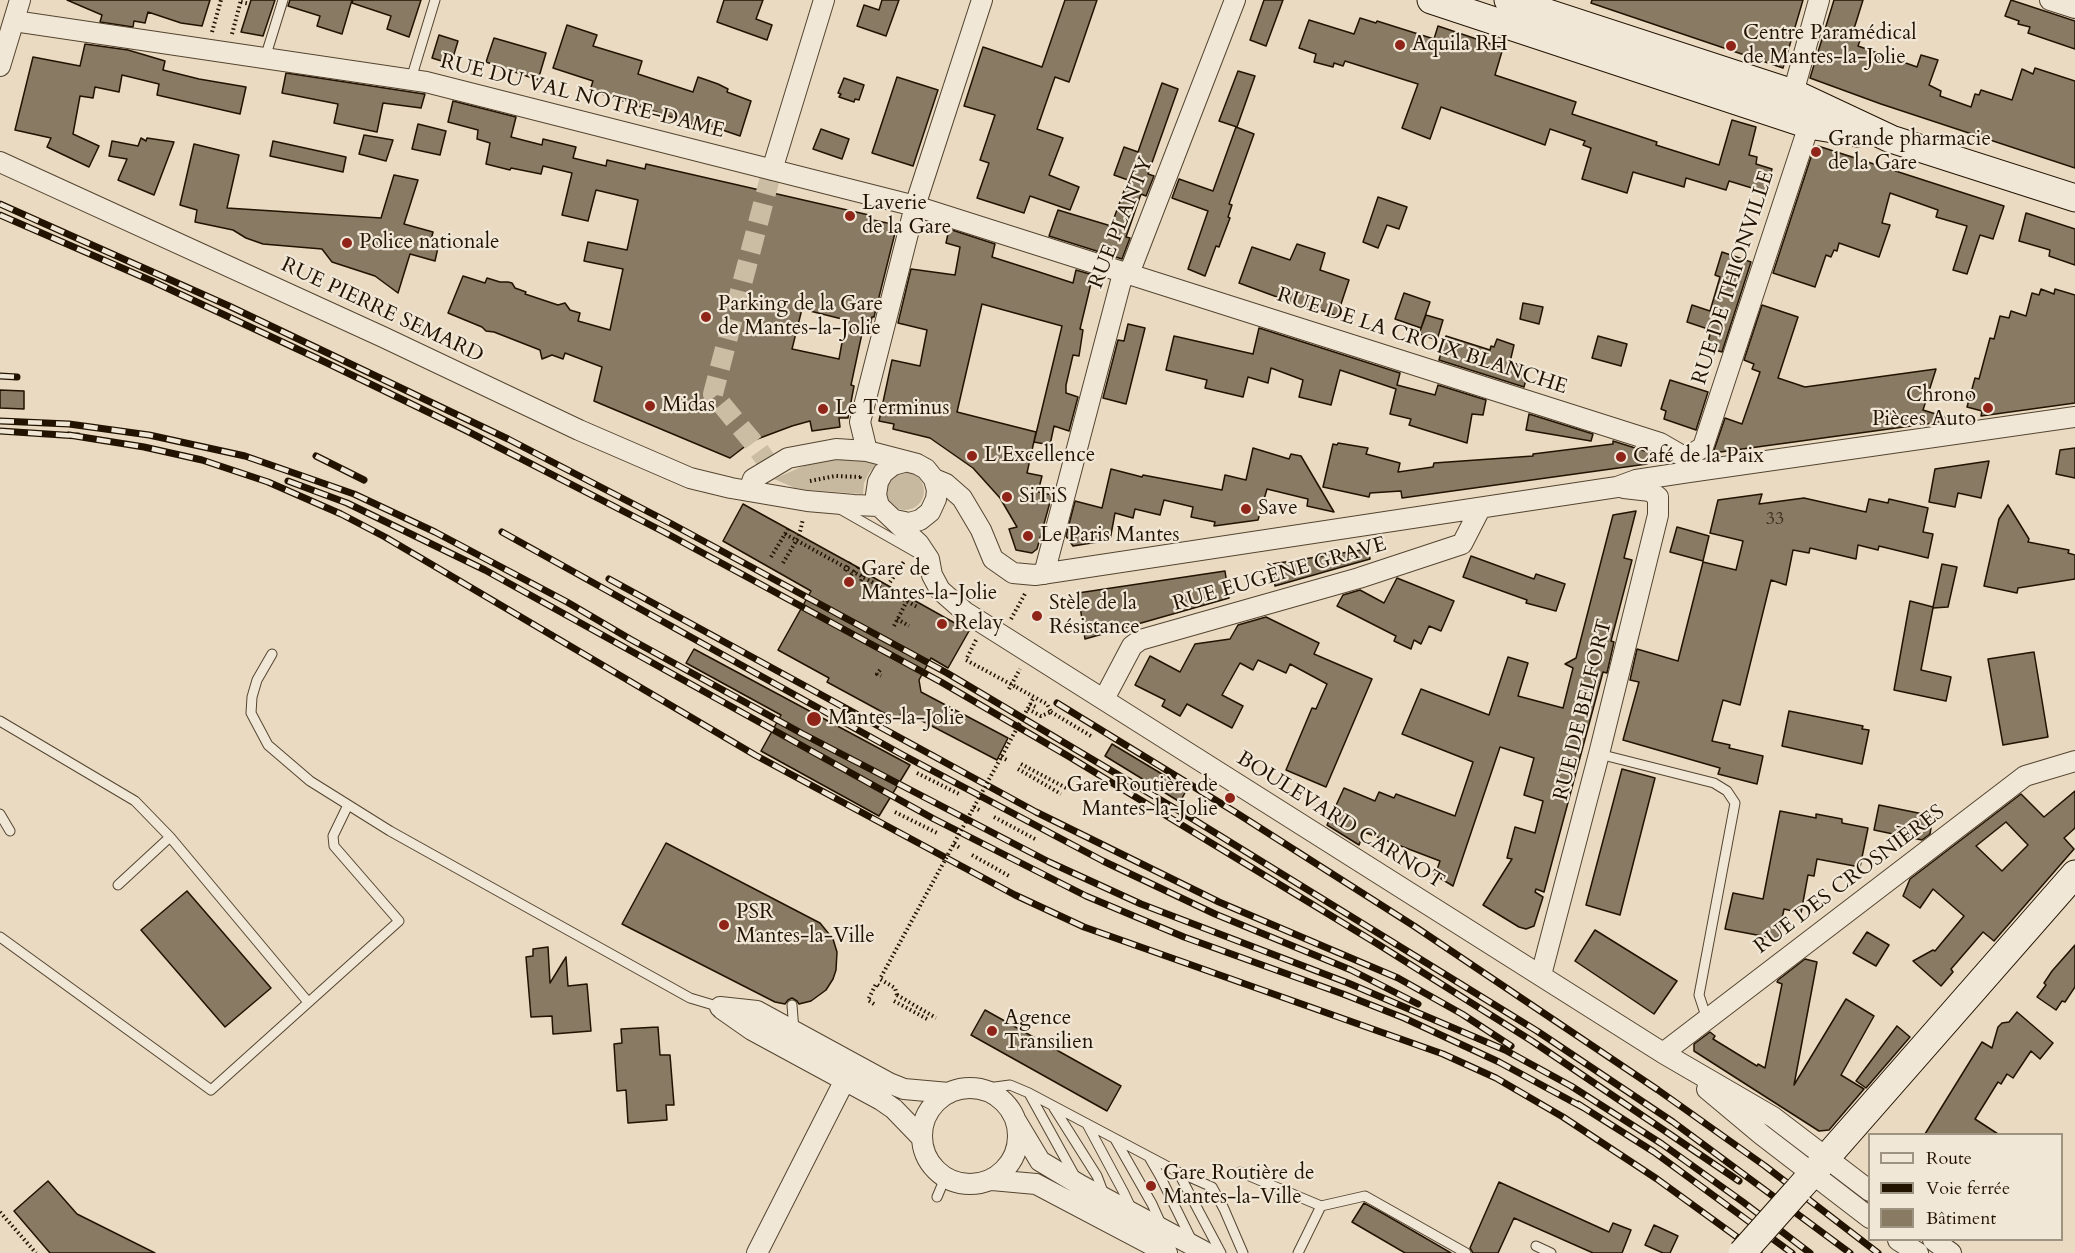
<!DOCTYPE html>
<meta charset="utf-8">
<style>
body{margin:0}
#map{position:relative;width:2075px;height:1253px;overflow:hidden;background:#e9dac1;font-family:Cardo,serif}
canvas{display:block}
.legend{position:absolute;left:1868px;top:1133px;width:195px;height:108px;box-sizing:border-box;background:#f1e7d7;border:2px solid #9e9281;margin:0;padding:8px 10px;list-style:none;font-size:18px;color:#221300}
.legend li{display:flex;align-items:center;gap:12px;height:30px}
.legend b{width:30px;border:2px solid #9e9281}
</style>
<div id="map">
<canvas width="2075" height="1253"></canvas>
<ul class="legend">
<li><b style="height:8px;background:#f1e7d7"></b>Route</li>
<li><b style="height:8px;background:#221300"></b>Voie ferrée</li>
<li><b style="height:16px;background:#897a64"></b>Bâtiment</li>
</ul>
</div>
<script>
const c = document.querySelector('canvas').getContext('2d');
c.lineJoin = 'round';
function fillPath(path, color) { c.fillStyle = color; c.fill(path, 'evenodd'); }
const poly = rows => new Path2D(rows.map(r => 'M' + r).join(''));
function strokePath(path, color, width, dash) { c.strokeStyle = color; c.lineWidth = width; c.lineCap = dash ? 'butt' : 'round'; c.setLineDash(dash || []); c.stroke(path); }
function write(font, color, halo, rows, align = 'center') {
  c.font = font + ' Cardo,serif'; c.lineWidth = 4.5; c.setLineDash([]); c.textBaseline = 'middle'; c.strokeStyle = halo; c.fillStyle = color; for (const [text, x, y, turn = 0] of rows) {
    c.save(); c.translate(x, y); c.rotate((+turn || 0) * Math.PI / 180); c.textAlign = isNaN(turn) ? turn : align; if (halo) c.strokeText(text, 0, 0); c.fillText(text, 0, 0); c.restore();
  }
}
const green = poly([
 [849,457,878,462,869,473,864,483,863,494,808,490,795,488,774,479,808,464],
 '886 491a19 19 0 1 1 38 0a19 19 0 1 1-38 0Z'
]);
const building = poly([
 [67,0,210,0,202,26,181,23,148,12,145,23,134,21,133,27,100,22,102,15,67,0],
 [251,0,275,0,263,36,241,32,251,0],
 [290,0,352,0,342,34,317,26,320,16,288,6,290,0],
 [353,0,421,0,409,37,387,29,391,16,352,3,353,0],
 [724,0,763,0,756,19,772,25,767,40,717,22,724,0],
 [882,0,899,0,886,36,857,26,864,5,879,10,882,0],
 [1065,0,1097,0,1069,82,1055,77,1037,129,1063,138,1049,175,1079,187,1070,210,1030,196,1024,213,977,198,989,163,980,160,995,115,964,106,983,47,1042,67,1065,0],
 [1264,0,1283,0,1266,46,1250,40,1264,0],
 [1592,0,1803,0,1783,68,1591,3,1592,0],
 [1834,0,1863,0,1853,32,1862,35,1858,46,1917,67,1921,55,1938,60,1929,85,1941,91,1940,96,1971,107,1975,94,1979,95,1981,90,2012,100,2022,69,2033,74,2035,68,2075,81,2075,168,1881,104,1810,78,1834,0],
 [2011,0,2075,21,2075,49,2028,33,2030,27,2018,24,2019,21,2005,16,2011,0],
 [1360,18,1376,23,1377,21,1434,39,1438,26,1503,48,1495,75,1576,102,1572,114,1657,142,1656,145,1719,165,1732,120,1756,127,1749,155,1757,157,1756,164,1772,169,1765,192,1729,181,1726,190,1686,178,1684,187,1633,172,1627,193,1582,179,1591,148,1583,145,1585,141,1550,129,1545,145,1441,107,1430,139,1402,128,1418,84,1345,61,1343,66,1334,63,1333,67,1314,62,1316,54,1299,48,1309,20,1354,34,1360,18],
 [567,25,597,35,593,46,642,61,638,74,693,92,698,77,718,84,728,89,727,92,751,101,740,136,705,124,704,128,590,90,593,81,553,68,567,25],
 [439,35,458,41,451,64,432,58,439,35],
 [494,38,546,53,538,80,486,62,494,38],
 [85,44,128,50,165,61,163,70,199,79,246,87,240,114,157,95,159,84,122,75,119,92,95,87,93,98,80,96,73,134,99,146,89,167,47,147,51,138,15,130,33,57,80,66,85,44],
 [1238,71,1255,76,1237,127,1219,121,1238,71],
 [286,73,424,94,425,94,421,108,383,103,377,132,334,123,338,104,282,93,286,73],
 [897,77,938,90,913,166,872,153,897,77],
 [844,78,864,85,859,100,855,99,854,102,839,97,841,94,838,93,844,78],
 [1162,83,1178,89,1148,174,1154,176,1146,196,1141,194,1126,237,1130,238,1122,259,1049,236,1058,210,1111,226,1128,180,1114,175,1124,147,1138,152,1162,83],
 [453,101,516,117,511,137,542,145,543,139,576,147,573,158,606,166,607,160,645,169,646,164,869,215,868,219,897,225,874,317,872,317,870,326,864,324,851,385,854,386,848,418,839,418,840,427,812,431,810,421,792,426,752,441,730,458,594,401,602,367,565,353,563,359,552,355,542,359,540,350,494,332,486,331,482,327,448,313,463,276,485,283,487,278,500,282,508,282,512,283,515,288,526,292,525,294,558,305,565,303,570,310,580,313,578,321,610,330,623,269,584,261,588,242,627,250,638,200,596,190,588,221,562,215,572,173,543,166,541,174,511,168,510,170,486,164,490,143,477,139,478,130,448,122,453,101],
 [802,309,846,320,839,359,792,349,802,309],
 [418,124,446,131,440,155,412,149,418,124],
 [1236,127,1254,134,1229,204,1232,205,1228,217,1230,218,1219,247,1216,246,1205,276,1188,269,1208,211,1172,198,1179,179,1213,191,1236,127],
 [821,129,849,139,842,159,813,149,821,129],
 [364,135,393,140,386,161,359,154,364,135],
 [141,138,146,141,147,138,174,142,154,195,118,180,127,159,109,156,112,141,138,146,141,138],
 [273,141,346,157,343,172,270,156,273,141],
 [194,144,239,155,227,208,381,218,394,175,418,180,404,224,433,232,431,240,439,243,435,261,410,254,398,293,375,276,332,262,322,249,263,244,246,238,233,230,195,222,197,210,180,205,194,144],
 [1818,146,2004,206,1993,239,1980,235,1967,274,1953,270,1967,226,1936,217,1938,210,1890,193,1882,223,1890,225,1879,257,1839,243,1837,251,1834,250,1831,257,1826,255,1815,287,1773,273,1814,148,1818,146],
 [1378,197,1407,207,1399,229,1387,225,1378,248,1363,242,1378,197],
 [2026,213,2075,229,2075,265,2049,256,2050,250,2019,241,2026,213],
 [949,229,995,244,992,257,1033,270,1073,283,1076,270,1093,275,1080,329,1083,330,1079,356,1073,355,1066,385,1066,393,1078,397,1069,431,1054,426,1050,445,1034,442,1062,326,982,304,957,412,1036,432,1027,473,1042,476,1038,492,1052,495,1037,549,1032,553,1016,550,1009,529,1017,527,1000,498,973,468,930,438,893,429,894,424,879,421,892,360,920,366,927,330,898,323,911,269,955,275,960,247,946,243,949,229],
 [1297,244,1325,253,1320,270,1349,280,1337,316,1309,306,1307,308,1239,283,1252,247,1290,260,1297,244],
 [1722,252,1751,262,1722,352,1712,349,1713,344,1708,342,1711,330,1687,322,1692,305,1710,311,1720,277,1715,275,1722,252],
 [2041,289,2054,294,2055,289,2075,295,2075,403,1981,416,1982,411,1967,407,1975,378,1979,379,1990,338,1994,339,2000,316,2009,318,2011,311,2026,316,2032,293,2039,295,2041,289],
 [1404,293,1430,302,1421,328,1395,319,1404,293],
 [1523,303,1543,307,1539,324,1520,319,1523,303],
 [1762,305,1798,317,1778,378,1805,387,1936,369,1923,410,1955,420,1713,453,1725,418,1742,424,1760,372,1752,369,1754,364,1744,360,1762,305],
 [1426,315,1443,320,1437,340,1419,334,1426,315],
 [1128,324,1145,328,1126,404,1103,398,1118,340,1124,341,1128,324],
 [1259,328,1400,373,1397,385,1435,395,1438,385,1486,400,1483,415,1472,414,1467,443,1409,425,1411,419,1390,414,1396,389,1340,370,1331,405,1299,397,1303,380,1271,368,1268,383,1248,377,1243,397,1205,388,1207,380,1166,370,1174,336,1253,354,1259,328],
 [1446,336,1490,350,1491,346,1494,347,1497,339,1514,345,1510,362,1529,368,1524,387,1439,360,1446,336],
 [1598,336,1627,344,1621,366,1592,358,1598,336],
 [1670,380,1708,392,1696,430,1664,419,1666,411,1661,409,1670,380],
 [0,390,24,391,24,409,0,408,0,390],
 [1529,414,1593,434,1591,441,1526,430,1529,414],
 [1613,441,1651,453,1647,464,1402,498,1401,491,1370,493,1369,497,1323,487,1333,444,1337,445,1338,443,1368,448,1366,454,1400,463,1398,472,1433,467,1434,463,1533,456,1533,454,1613,444,1613,441],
 [1253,448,1289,459,1291,454,1301,456,1334,512,1307,506,1308,499,1267,489,1258,520,1214,526,1215,522,1191,517,1193,507,1164,500,1160,515,1135,509,1133,518,1115,513,1110,540,1073,546,1066,536,1075,501,1102,508,1111,469,1142,477,1143,475,1222,490,1225,475,1246,480,1253,448],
 [2075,448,2075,478,2056,474,2060,450,2075,448],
 [1989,461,1981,498,1958,493,1955,507,1929,502,1935,469,1989,461],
 [1762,494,1759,504,1804,498,1866,512,1869,499,1888,503,1889,499,1928,508,1923,532,1933,534,1928,558,1879,546,1878,550,1858,545,1856,559,1810,548,1809,553,1793,550,1786,585,1771,580,1740,705,1723,700,1712,741,1730,745,1729,748,1763,756,1757,784,1718,774,1720,768,1623,740,1639,682,1630,680,1637,649,1678,661,1703,562,1736,570,1743,541,1710,533,1718,500,1762,494],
 [743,504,870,574,869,575,969,631,948,668,931,658,919,680,921,692,1008,738,997,760,903,711,897,720,827,682,829,678,778,650,811,591,723,541,743,504],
 [2008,505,2029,539,2028,542,2069,550,2068,553,2075,555,2075,579,2018,588,2017,593,1984,586,1999,519,2008,505],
 [1636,511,1624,558,1632,560,1611,641,1614,642,1607,673,1603,672,1544,892,1536,889,1535,892,1543,897,1534,926,1526,929,1519,927,1483,905,1512,859,1507,858,1515,827,1535,833,1543,801,1524,795,1534,758,1500,747,1453,886,1435,875,1440,861,1364,832,1359,845,1327,825,1344,788,1375,801,1379,792,1394,798,1396,794,1455,816,1473,762,1402,734,1421,689,1489,715,1508,657,1528,663,1518,696,1563,708,1573,668,1565,664,1576,658,1613,515,1636,511],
 [1677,527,1709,536,1703,561,1670,552,1677,527],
 [1368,549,1370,559,1275,586,1272,564,1368,549],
 [1471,556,1534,579,1536,574,1565,584,1556,611,1526,603,1527,600,1463,577,1471,556],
 [1942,564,1957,567,1948,607,1933,608,1921,670,1951,677,1946,701,1894,690,1910,601,1933,607,1942,564],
 [1225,571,1229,598,1085,639,1078,593,1225,571],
 [1397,578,1454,601,1441,631,1429,626,1421,644,1414,640,1411,649,1394,641,1396,636,1337,606,1343,595,1360,590,1384,603,1397,578],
 [1266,617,1319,643,1314,654,1372,679,1326,787,1286,770,1312,708,1316,709,1327,684,1290,664,1286,673,1258,660,1253,670,1240,663,1222,695,1243,706,1232,728,1187,704,1180,716,1162,706,1165,700,1135,685,1150,656,1180,672,1195,644,1230,639,1238,625,1266,617],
 [694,649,910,765,879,816,761,751,781,715,686,663,694,649],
 [2034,652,2048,737,2003,745,1988,659,2034,652],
 [1789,711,1863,726,1862,729,1869,730,1862,764,1782,746,1789,711],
 [1112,744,1187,789,1180,802,1105,756,1112,744],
 [1622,769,1655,778,1620,915,1586,905,1622,769],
 [2075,791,2075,828,2064,838,2074,849,1994,941,1983,932,1951,969,1953,972,1941,986,1913,961,1933,950,1935,951,1964,916,1933,889,1920,908,1903,896,1910,879,2021,794,2044,817,2075,791],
 [2006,822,2028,845,2002,871,1976,846,2006,822],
 [1879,805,1933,816,1930,834,1922,840,1874,830,1879,805],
 [1780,811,1816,818,1816,814,1842,819,1842,823,1868,828,1860,867,1817,859,1814,876,1808,875,1801,913,1784,909,1778,939,1725,929,1733,893,1763,899,1780,811],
 [666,843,820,923,833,939,837,952,836,970,833,979,826,990,811,1001,799,1004,797,1001,792,998,788,1000,785,1004,775,1002,622,924,666,843],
 [187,891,271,988,225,1027,141,930,187,891],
 [1595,930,1677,981,1654,1014,1575,961,1595,930],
 [1867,932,1889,945,1876,966,1853,953,1867,932],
 [2075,945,2075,987,2065,1002,2062,1001,2056,1010,2037,997,2046,985,2044,983,2052,971,2075,945],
 [548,947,550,983,566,957,568,986,587,984,591,1031,553,1034,552,1016,531,1017,526,957,533,956,533,949,548,947],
 [1805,959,1817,962,1794,1085,1846,999,1874,1016,1841,1075,1864,1089,1829,1130,1819,1131,1694,1051,1694,1044,1710,1032,1715,1036,1713,1039,1757,1066,1758,1064,1765,1068,1782,984,1777,982,1778,980,1805,959],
 [985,1010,1121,1086,1107,1111,971,1035,985,1010],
 [2017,1012,2053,1043,2040,1059,2031,1051,2013,1078,2007,1074,2001,1084,1998,1082,1975,1119,1998,1134,1925,1134,1982,1042,1992,1048,1998,1027,2002,1023,2009,1022,2017,1012],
 [1897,1026,1910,1037,1866,1088,1856,1081,1897,1026],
 [658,1027,660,1055,670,1055,674,1105,666,1105,667,1120,628,1123,626,1090,617,1091,614,1044,622,1043,621,1029,658,1027],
 [48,1181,77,1214,155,1253,50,1253,14,1211,48,1181],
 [1499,1182,1609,1232,1613,1223,1631,1230,1622,1253,1593,1253,1514,1218,1498,1253,1473,1253,1470,1248,1499,1182],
 [1364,1203,1384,1214,1451,1253,1405,1253,1352,1222,1364,1203],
 [1654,1225,1678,1236,1670,1253,1663,1253,1645,1245,1654,1225]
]);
const minorTunnel = poly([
 [771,467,752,441,713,394,772,170]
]);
const path = poly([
 [241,2,250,4],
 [212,32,221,0],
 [232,34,241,0],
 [810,481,835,476,860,477,860,475],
 [785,534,919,608],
 [771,557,788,529],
 [783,563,799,536,803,519],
 [845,571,850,562],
 [851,575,858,567],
 [861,581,865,571],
 [890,582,905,560],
 [897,619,909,626],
 [1011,619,1026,592],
 [894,626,911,593],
 [976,640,966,660,1016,687],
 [880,670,877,674,881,676],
 [1009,689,1020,669],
 [1030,704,1036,707],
 [1028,709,1041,716,1051,712,1047,704,1034,697],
 [1051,712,1091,736],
 [1001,757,1007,760],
 [1021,764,1068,789],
 [1018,769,1061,794],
 [917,773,961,795],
 [974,807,981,811],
 [895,812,939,834],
 [994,817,1035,839],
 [954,844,960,848],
 [972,855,1011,877],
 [897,995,936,1018],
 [894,1001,929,1020],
 [874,1004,868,1000,876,984,881,987],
 [0,1212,36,1253]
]);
const service = poly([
 [265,58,283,0],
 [411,79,435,0],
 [840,509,919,554],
 [272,654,257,680,252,697,251,713,268,745,310,781,390,831,690,998,720,1007],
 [0,721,135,801,170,837],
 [1599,754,1714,783,1727,791,1735,803,1699,995,1707,1019],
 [0,814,10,831],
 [118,885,170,837,308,1002],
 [0,937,211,1090,399,921,334,846,333,836,348,805],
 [792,1005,794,1031],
 [980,1089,1010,1085,1029,1093,1178,1172,1212,1187,1224,1209,1243,1253],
 [1030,1095,1077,1180],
 [1054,1108,1097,1176,1105,1197],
 [1087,1124,1124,1193,1132,1210],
 [1115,1139,1152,1204,1161,1224],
 [1149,1157,1160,1176,1192,1241],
 [1178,1172,1221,1253],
 [1240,1172,1321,1206,1298,1253],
 [937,1197,945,1178],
 [1321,1206,1365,1196,1466,1253],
 [1536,1246,1551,1253]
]);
const minor = poly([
 [2050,0,2075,8],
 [14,21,426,82,915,206,1660,443,1686,458,1689,472],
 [0,66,20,0],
 [1790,104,1819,0],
 [0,162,383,337,579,430,690,478,731,488,807,501,854,505,879,506],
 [772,170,824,0],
 [867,451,860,422,915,206,982,0],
 [1686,458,1703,447,1813,113],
 [904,462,893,465,883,473,878,482,876,495,879,506,919,544,929,559,932,575,940,590,965,612,1663,1053,1773,1117,1870,1191],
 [934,479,946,484,962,498,981,530,993,559,1013,573,1035,575,1617,487,1636,480,1689,472,2075,417],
 [749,491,753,479,788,458,836,449,867,451,917,464,926,469,934,479,937,490,936,499,930,512,920,520,909,523,895,520],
 [1044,574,1121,281,1132,266,1235,0],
 [1104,699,1132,646,1140,640,1359,578,1462,544,1480,509],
 [1541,975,1599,754,1658,515,1658,497,1650,491,1624,488],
 [720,1007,757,1011,889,1083,904,1089,949,1093],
 [722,1009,752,1030,881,1100,894,1109,922,1138],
 [1663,1053,2025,776,2075,761],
 '922 1136a48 48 0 1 1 96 0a48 48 0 1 1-96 0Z',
 [1707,1089,1762,1135,1870,1218],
 [1016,1121,1040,1161,1080,1185,1207,1253],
 [992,1180,1036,1184,1167,1253],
 [1898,1240,1918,1253],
 [1933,1240,1951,1253],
 [757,1253,851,1068]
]);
const secondary = poly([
 [1431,0,1809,125,1857,133],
 [1508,0,1793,93,1891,139,2075,198],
 [1798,1190,2075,874]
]);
const rail = poly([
 [0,204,229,306,508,439,670,523,947,673,1196,821,1537,1031,1673,1122,1850,1253],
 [0,215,152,281,325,362,465,430,664,532,941,682,1068,756,1376,943,1532,1041,1739,1181],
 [0,376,17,377],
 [0,421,69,424,149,435,245,456,354,494,435,532,567,602,630,639,801,733,1049,862,1141,904,1348,983,1505,1050,1571,1086,1662,1144,1743,1202,1810,1253],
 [0,431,78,436],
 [69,435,144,447,202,460,268,482,341,514,385,537,755,755,1015,895,1084,927,1443,1054,1496,1078,1563,1117,1657,1179,1759,1253],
 [316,456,364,480],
 [288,481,347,503,485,570,934,819,1086,896,1184,937,1343,994,1404,1018,1499,1062,1584,1108],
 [502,532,901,754,1103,861,1215,914,1351,970,1418,1004],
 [609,579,1036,812,1219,902,1398,978,1462,1014,1511,1046],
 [1057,703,1235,812,1414,926,1658,1090,1765,1166,1878,1253],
 [1578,1104,1654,1152,1792,1253]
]);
const pathBridge = poly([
 [897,995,895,988,880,979,1034,697,1016,687]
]);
const secondaryBridge = poly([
 [1742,1253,1798,1190]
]);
const markers = [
 [1400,45,6,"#8f2418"],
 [1731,46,6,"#8f2418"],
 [1816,152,6,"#8f2418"],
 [850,216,6,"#8f2418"],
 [347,243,6,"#8f2418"],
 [706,317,6,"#8f2418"],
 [650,406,6,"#8f2418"],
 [1988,408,6,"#8f2418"],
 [823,409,6,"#8f2418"],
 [972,456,6,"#8f2418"],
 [1621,457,6,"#8f2418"],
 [1007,497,6,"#8f2418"],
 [1246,509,6,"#8f2418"],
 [1028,536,6,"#8f2418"],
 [849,582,6,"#8f2418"],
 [1037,616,6,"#8f2418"],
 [942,624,6,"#8f2418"],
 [814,719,8,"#8f2418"],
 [1230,798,6,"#8f2418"],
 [724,925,6,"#8f2418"],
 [992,1031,6,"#8f2418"],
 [1151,1186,6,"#8f2418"]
];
const numberNames = [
 ["33",1775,520]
];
const poiNames = [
 ["Centre Paramédical",1743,34],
 ["de Mantes-la-Jolie",1743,58],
 ["Aquila RH",1412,45],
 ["Grande pharmacie",1828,140],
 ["de la Gare",1828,164],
 ["Laverie",862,204],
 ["de la Gare",862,228],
 ["Police nationale",359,243],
 ["Parking de la Gare",718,305],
 ["de Mantes-la-Jolie",718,329],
 ["Chrono",1976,396,"right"],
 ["Pièces Auto",1976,420,"right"],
 ["Midas",662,406],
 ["Le Terminus",835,409],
 ["L'Excellence",984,456],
 ["Café de la Paix",1633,457],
 ["SiTiS",1019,497],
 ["Save",1258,509],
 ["Le Paris Mantes",1040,536],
 ["Gare de",861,570],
 ["Mantes-la-Jolie",861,594],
 ["Stèle de la",1049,604],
 ["Résistance",1049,628],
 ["Relay",954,624],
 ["Mantes-la-Jolie",828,719],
 ["Gare Routière de",1218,786,"right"],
 ["Mantes-la-Jolie",1218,810,"right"],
 ["PSR",736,913],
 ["Mantes-la-Ville",736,937],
 ["Agence",1004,1019],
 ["Transilien",1004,1043],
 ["Gare Routière de",1163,1174],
 ["Mantes-la-Ville",1163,1198]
];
const streetNames = [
 ["RUE DU VAL NOTRE-DAME",582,97,14],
 ["RUE PLANTY",1122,223,-68],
 ["RUE DE THIONVILLE",1734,278,-72],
 ["RUE PIERRE SEMARD",382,311,25],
 ["RUE DE LA CROIX BLANCHE",1422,342,18],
 ["RUE EUGÈNE GRAVE",1280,575,-16],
 ["RUE DE BELFORT",1584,710,-76],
 ["BOULEVARD CARNOT",1340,821,32],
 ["RUE DES CROSNIÈRES",1850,880,-37]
];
fillPath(green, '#c7b8a0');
fillPath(building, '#897a64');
strokePath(building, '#221300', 1.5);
strokePath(minorTunnel, '#cbbca4', 20, [20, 10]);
strokePath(service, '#544530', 11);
strokePath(minor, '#544530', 22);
strokePath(secondary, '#221300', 29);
strokePath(path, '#221300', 4, [1.5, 3]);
strokePath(service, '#f1e7d7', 9);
strokePath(minor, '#f1e7d7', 20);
strokePath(secondary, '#f1e7d7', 27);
strokePath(rail, '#221300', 7);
strokePath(rail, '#f1e7d7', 4.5, [14]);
strokePath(secondaryBridge, '#221300', 29, []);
strokePath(pathBridge, '#221300', 4, [1.5, 3]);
strokePath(secondaryBridge, '#f1e7d7', 27);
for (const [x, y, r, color] of markers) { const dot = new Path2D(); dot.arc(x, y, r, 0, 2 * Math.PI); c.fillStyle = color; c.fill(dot); strokePath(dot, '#f1e7d7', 2); }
write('18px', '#3c2d19', null, numberNames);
write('21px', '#221300', '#f1e7d7', poiNames, 'left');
write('21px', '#221300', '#f1e7d7', streetNames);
</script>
